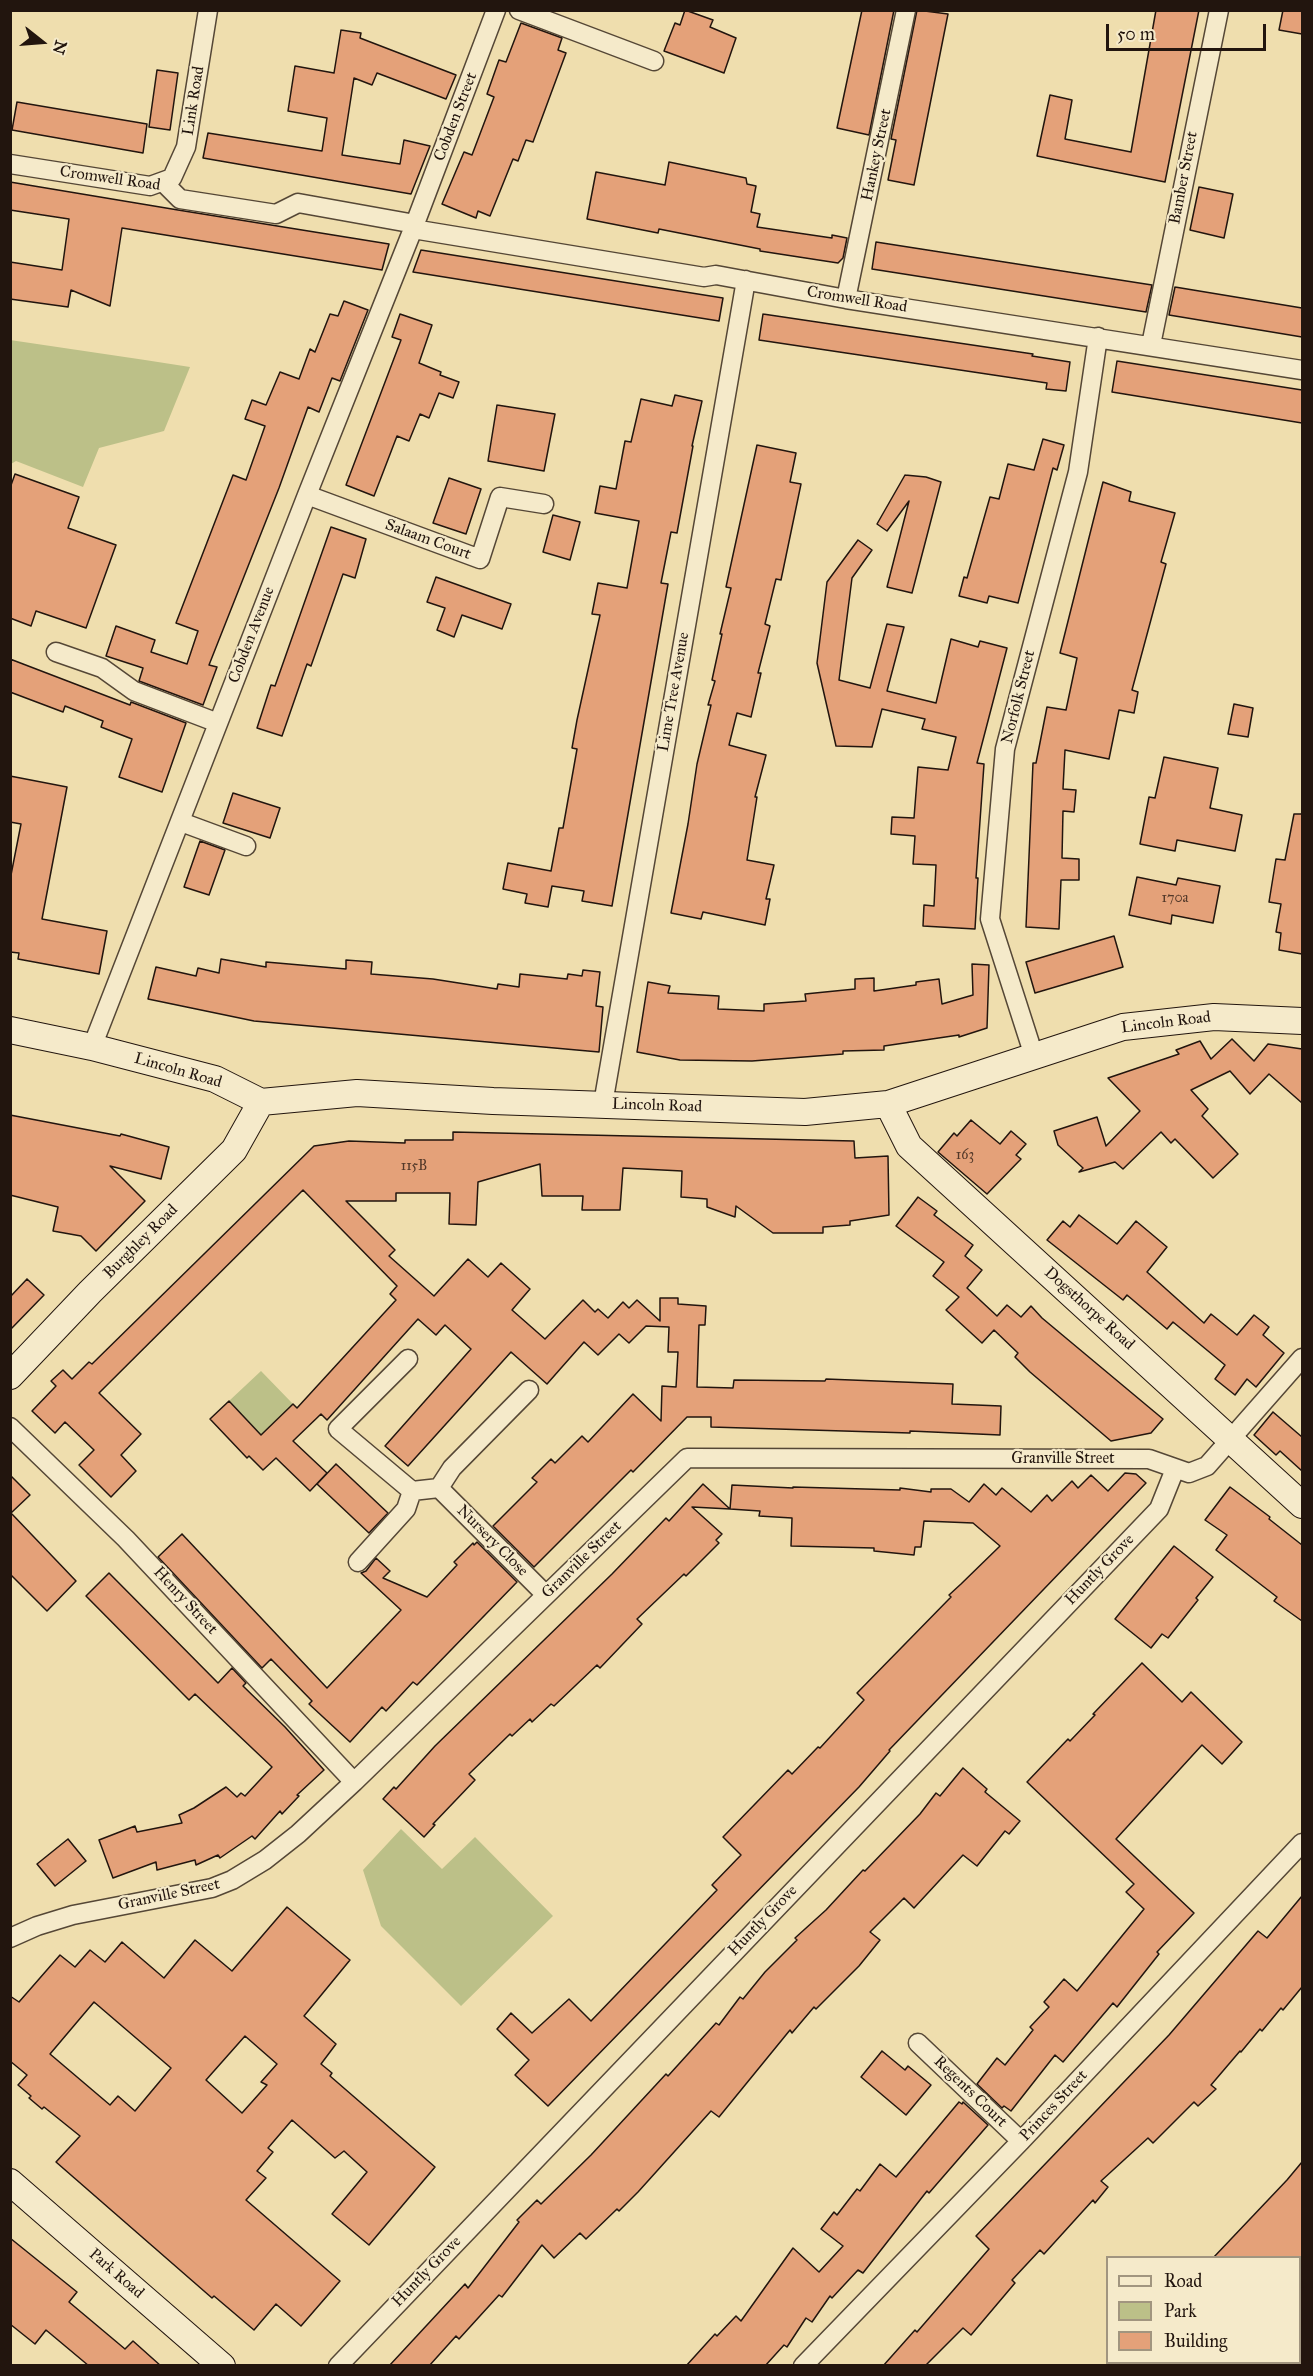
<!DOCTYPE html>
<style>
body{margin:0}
#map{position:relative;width:1313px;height:2376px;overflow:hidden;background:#efdeae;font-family:"IM FELL Great Primer",serif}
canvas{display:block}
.frame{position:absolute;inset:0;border:12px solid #22150e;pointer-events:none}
.legend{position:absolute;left:1106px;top:2256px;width:195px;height:108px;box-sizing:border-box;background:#f5eaca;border:2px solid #a1957f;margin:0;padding:8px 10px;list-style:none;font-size:18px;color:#22150e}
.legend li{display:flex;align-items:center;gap:12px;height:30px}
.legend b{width:30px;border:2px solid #a1957f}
.north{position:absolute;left:12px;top:12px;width:60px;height:60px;-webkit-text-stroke:4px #f5eaca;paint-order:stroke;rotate:107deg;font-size:16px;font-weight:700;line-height:24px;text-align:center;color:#22150e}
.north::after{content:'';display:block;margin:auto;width:21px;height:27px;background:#22150e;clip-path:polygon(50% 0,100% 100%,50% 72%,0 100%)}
.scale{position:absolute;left:1106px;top:24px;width:160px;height:27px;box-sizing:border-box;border:3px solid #22150e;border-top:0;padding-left:8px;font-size:18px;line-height:21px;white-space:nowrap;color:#22150e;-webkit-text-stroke:4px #f5eaca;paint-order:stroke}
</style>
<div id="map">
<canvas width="1313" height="2376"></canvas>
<div class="frame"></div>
<ul class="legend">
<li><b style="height:8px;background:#f5eaca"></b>Road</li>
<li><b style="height:16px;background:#bcc088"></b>Park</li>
<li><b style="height:16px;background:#e4a179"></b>Building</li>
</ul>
<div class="north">N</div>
<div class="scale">50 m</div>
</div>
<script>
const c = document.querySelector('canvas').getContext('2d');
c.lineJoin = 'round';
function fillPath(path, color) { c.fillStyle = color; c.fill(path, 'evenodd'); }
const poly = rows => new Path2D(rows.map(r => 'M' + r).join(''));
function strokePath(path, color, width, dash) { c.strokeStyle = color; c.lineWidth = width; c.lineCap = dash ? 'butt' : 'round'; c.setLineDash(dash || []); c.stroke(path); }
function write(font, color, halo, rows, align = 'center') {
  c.font = font + ' "IM FELL Great Primer",serif'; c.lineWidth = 4.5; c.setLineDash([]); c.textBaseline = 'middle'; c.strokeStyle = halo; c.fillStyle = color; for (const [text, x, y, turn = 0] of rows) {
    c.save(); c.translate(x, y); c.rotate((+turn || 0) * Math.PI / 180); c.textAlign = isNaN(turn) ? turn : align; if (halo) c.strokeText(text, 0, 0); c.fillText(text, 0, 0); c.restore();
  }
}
const green = poly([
 [10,340,145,360,190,367,164,431,99,448,83,487,16,461,11,464],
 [261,1371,293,1404,261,1435,229,1401],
 [401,1829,442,1869,475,1837,553,1916,461,2006,381,1926,363,1870]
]);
const building = poly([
 [685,10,713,20,710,27,736,38,724,73,664,51,675,23,680,25,685,10],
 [862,10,894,10,869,135,837,128,862,10],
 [917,10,948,14,914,185,888,180,896,140,891,139,917,10],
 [1156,10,1199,10,1165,182,1037,156,1050,95,1072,100,1065,139,1131,152,1156,10],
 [1283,10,1302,10,1302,34,1279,30,1283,10],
 [521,23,562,38,558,50,566,53,533,142,526,140,518,161,513,159,490,216,478,211,476,218,442,204,464,152,472,155,494,97,487,94,499,60,506,62,521,23],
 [341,30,361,33,360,38,456,75,446,99,377,73,372,85,354,78,342,155,400,164,404,140,430,146,411,194,203,158,208,133,322,151,327,118,288,111,295,66,334,73,341,30],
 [157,70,178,73,170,130,149,127,157,70],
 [17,102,147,124,143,153,12,130,17,102],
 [669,162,746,178,747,184,756,186,751,212,760,214,757,227,832,238,832,235,847,238,843,258,838,263,760,251,760,249,659,229,658,233,587,219,596,172,665,185,669,162],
 [10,182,178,210,389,244,382,270,122,228,110,306,71,290,68,307,10,299,10,262,62,270,69,219,10,210,10,182],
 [1199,187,1233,194,1224,238,1190,230,1199,187],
 [876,242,1152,285,1146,312,872,269,876,242],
 [421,250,723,298,719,321,413,272,421,250],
 [1175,287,1302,308,1302,337,1169,315,1175,287],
 [344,301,368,310,340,381,332,378,319,412,308,407,279,488,209,665,217,667,203,705,139,681,143,668,106,656,116,626,155,640,151,652,187,664,198,631,176,623,233,475,246,480,258,446,265,426,245,419,252,400,266,405,280,372,299,379,310,349,315,352,330,314,338,316,344,301],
 [400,314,432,325,419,363,441,372,440,375,459,382,453,398,439,393,429,418,420,414,409,441,397,436,374,496,346,485,401,340,392,337,400,314],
 [763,314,1033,354,1032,356,1070,362,1066,391,1046,389,1047,383,759,340,763,314],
 [1117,361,1302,390,1302,423,1112,392,1117,361],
 [675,395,702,401,692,446,693,446,677,533,671,532,661,583,668,584,612,906,582,901,584,891,552,886,548,907,525,903,527,894,503,889,508,863,551,871,559,828,563,828,577,749,572,748,577,720,600,615,592,614,598,583,627,588,639,521,595,513,600,486,616,489,625,441,631,442,641,399,672,406,675,395],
 [497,405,555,414,544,471,488,461,497,405],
 [1043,439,1064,445,1057,470,1053,468,1018,603,989,596,987,603,959,596,964,577,967,578,990,497,999,499,1008,464,1034,470,1043,439],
 [757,445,796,453,790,482,801,484,781,580,776,579,765,624,770,626,758,673,761,673,751,717,737,713,729,745,766,755,755,797,757,797,747,860,774,865,766,899,770,899,765,925,703,912,701,919,671,913,688,824,697,764,711,705,708,705,715,681,712,680,722,634,720,634,731,588,726,587,757,445],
 [15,474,79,497,68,528,116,545,86,628,36,611,31,626,10,618,10,488,15,474],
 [905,475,926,477,941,482,912,593,887,587,909,501,887,531,877,524,905,475],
 [449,478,481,489,466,534,433,523,449,478],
 [1103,482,1131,492,1129,501,1175,513,1161,562,1166,564,1132,690,1138,692,1134,713,1119,710,1109,759,1065,750,1063,789,1076,790,1074,812,1063,811,1062,858,1079,859,1079,880,1061,880,1059,929,1026,927,1033,763,1036,763,1047,707,1066,710,1077,658,1060,653,1103,482],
 [553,515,580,522,570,560,543,552,553,515],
 [331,527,366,539,355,578,343,574,311,666,307,664,282,736,257,728,271,685,275,686,331,527],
 [858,540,872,550,852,578,839,680,870,688,887,624,904,627,887,691,936,703,951,639,978,647,980,641,1007,648,977,763,984,764,976,878,978,878,975,929,923,926,924,905,934,906,936,865,913,864,915,836,891,834,892,817,914,818,918,767,948,770,956,737,922,729,925,719,882,709,872,747,836,746,817,663,827,582,858,540],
 [436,577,511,604,502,629,462,615,454,637,437,630,445,608,427,602,436,577],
 [10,659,130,705,131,702,186,723,162,792,119,777,132,739,101,727,103,721,65,706,63,712,10,692,10,659],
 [1234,704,1253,708,1248,737,1228,734,1234,704],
 [1164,757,1218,768,1210,808,1242,815,1235,851,1177,840,1175,851,1140,844,1149,797,1155,798,1164,757],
 [10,776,67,787,42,919,107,931,99,974,18,959,19,953,10,952,10,880,21,824,10,822,10,776],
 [233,793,280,808,270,838,223,823,233,793],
 [1294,814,1302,814,1302,954,1279,950,1281,933,1276,932,1281,904,1269,902,1276,859,1285,860,1294,814],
 [200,841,225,850,209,895,184,887,200,841],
 [1137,877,1176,885,1178,878,1220,886,1213,923,1172,915,1171,924,1129,915,1137,877],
 [1114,936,1123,967,1035,993,1026,962,1114,936],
 [221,959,266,967,266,962,346,969,346,960,372,962,371,974,433,979,497,989,498,984,519,987,520,974,567,979,568,974,582,976,583,970,600,972,596,1006,603,1007,599,1052,254,1021,148,999,156,967,196,976,198,968,219,973,221,959],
 [972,964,989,965,987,1028,959,1037,959,1035,884,1046,884,1050,843,1051,843,1054,752,1061,680,1060,637,1052,648,982,670,986,668,993,719,996,718,1009,764,1011,764,1004,806,1001,805,994,855,989,855,979,874,978,874,991,916,985,916,982,939,979,942,1004,973,995,972,964],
 [1232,1039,1254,1061,1268,1044,1302,1049,1302,1103,1269,1074,1250,1094,1230,1071,1191,1090,1208,1109,1202,1116,1238,1154,1213,1178,1175,1139,1171,1143,1161,1132,1123,1169,1115,1162,1079,1172,1083,1168,1058,1145,1054,1131,1097,1117,1106,1146,1140,1111,1108,1078,1179,1054,1176,1050,1200,1041,1211,1059,1232,1039],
 [10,1115,120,1136,121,1134,169,1147,161,1179,110,1166,145,1201,96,1251,81,1236,53,1231,58,1207,10,1195,10,1115],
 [971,1120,1000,1144,1011,1131,1026,1144,1016,1155,1021,1159,987,1194,938,1152,954,1133,957,1136,971,1120],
 [453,1132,854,1141,855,1158,888,1156,889,1215,850,1221,850,1225,823,1227,823,1233,773,1233,736,1206,735,1217,707,1207,707,1199,681,1197,682,1171,623,1168,620,1210,582,1210,583,1196,542,1196,540,1164,478,1182,476,1225,449,1224,450,1193,396,1193,396,1201,346,1201,395,1250,389,1256,434,1296,468,1259,488,1277,501,1263,530,1289,512,1310,545,1339,583,1300,595,1312,598,1309,608,1318,623,1302,629,1308,637,1300,660,1321,660,1298,678,1298,678,1304,706,1306,705,1325,699,1325,697,1387,733,1388,734,1380,825,1381,826,1379,953,1384,952,1404,1001,1406,1000,1435,910,1431,910,1433,711,1427,711,1417,687,1417,633,1472,631,1470,534,1567,493,1526,537,1482,532,1478,551,1459,555,1463,582,1436,588,1442,633,1394,661,1421,662,1386,676,1387,678,1352,668,1352,669,1327,646,1326,629,1343,619,1334,598,1355,584,1342,547,1384,511,1352,408,1466,385,1446,471,1349,445,1325,436,1335,418,1319,327,1420,321,1414,293,1441,327,1473,310,1491,276,1458,263,1470,249,1456,247,1458,210,1419,229,1401,261,1435,293,1404,297,1408,396,1300,390,1294,397,1286,303,1190,99,1393,141,1434,121,1455,136,1471,111,1497,79,1465,94,1450,65,1422,55,1433,32,1411,56,1386,51,1381,63,1370,72,1379,89,1362,92,1364,314,1146,349,1141,405,1143,405,1140,453,1140,453,1132],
 [918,1197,937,1211,934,1215,973,1245,965,1256,982,1270,967,1288,997,1316,1007,1305,1021,1317,1031,1306,1042,1318,1163,1419,1151,1433,1111,1441,1030,1372,1015,1357,1018,1353,994,1330,982,1343,946,1310,959,1297,933,1276,944,1262,896,1226,918,1197],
 [1079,1215,1117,1244,1136,1221,1167,1247,1147,1272,1204,1323,1211,1314,1237,1335,1254,1315,1269,1327,1263,1335,1284,1353,1256,1387,1247,1379,1235,1395,1215,1379,1225,1365,1173,1322,1167,1329,1127,1295,1123,1300,1047,1240,1063,1221,1070,1227,1079,1215],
 [27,1279,44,1295,10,1330,10,1297,27,1279],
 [1273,1412,1302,1437,1302,1471,1280,1451,1276,1455,1254,1435,1273,1412],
 [336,1464,388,1513,369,1533,317,1484,336,1464],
 [1125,1473,1136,1474,1146,1483,889,1750,890,1751,859,1787,548,2106,515,2075,529,2060,497,2029,511,2013,532,2033,569,1999,591,2021,717,1890,712,1885,741,1855,723,1837,788,1770,792,1774,818,1747,820,1748,864,1700,857,1693,951,1597,949,1595,961,1584,1000,1546,973,1523,924,1521,921,1547,915,1547,914,1555,874,1551,874,1548,791,1546,792,1518,759,1516,760,1511,730,1509,732,1485,793,1488,793,1487,900,1490,900,1488,931,1492,931,1489,951,1489,969,1502,984,1484,996,1495,1002,1488,1031,1512,1047,1495,1052,1501,1072,1481,1078,1488,1091,1475,1108,1491,1125,1473],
 [10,1475,30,1495,11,1513,76,1581,47,1611,10,1574,10,1475],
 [703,1484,730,1509,692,1507,722,1534,716,1540,719,1543,686,1576,684,1574,637,1619,642,1624,600,1668,597,1665,554,1706,551,1704,532,1722,530,1719,512,1736,510,1734,469,1774,475,1780,433,1824,435,1825,424,1837,383,1799,394,1787,396,1789,435,1746,612,1574,666,1518,669,1521,703,1484],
 [1230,1487,1270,1517,1269,1519,1302,1545,1302,1621,1274,1601,1277,1597,1216,1550,1227,1535,1205,1520,1230,1487],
 [182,1534,327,1688,401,1610,361,1573,366,1571,376,1558,390,1571,383,1578,427,1597,457,1565,454,1562,473,1543,474,1545,477,1542,517,1582,417,1685,413,1682,386,1711,382,1707,350,1742,309,1704,312,1701,271,1659,262,1668,158,1557,182,1534],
 [1174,1546,1213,1577,1196,1598,1198,1600,1168,1638,1162,1634,1151,1648,1115,1619,1174,1546],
 [109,1573,218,1683,232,1668,246,1683,243,1686,285,1727,324,1770,297,1795,299,1796,282,1814,280,1811,255,1839,252,1836,220,1858,218,1855,196,1865,195,1860,157,1870,156,1862,113,1878,99,1840,135,1826,137,1832,182,1823,179,1815,194,1808,226,1787,237,1797,241,1793,245,1796,272,1767,195,1694,189,1700,86,1596,109,1573],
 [1142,1663,1182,1702,1191,1692,1242,1742,1222,1764,1202,1745,1116,1839,1194,1913,1157,1952,1159,1954,1117,2007,1113,2003,1063,2062,1055,2055,1011,2111,1004,2106,1002,2108,977,2084,997,2058,1005,2065,1033,2030,1030,2027,1049,2007,1044,2002,1064,1979,1077,1991,1144,1909,1126,1892,1134,1884,1027,1782,1068,1739,1070,1741,1095,1715,1093,1714,1142,1663],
 [963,1768,987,1789,985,1792,1020,1821,1009,1834,1005,1831,977,1866,963,1855,914,1908,904,1898,870,1932,880,1940,859,1966,816,2009,814,2007,792,2033,790,2030,719,2117,711,2111,638,2192,619,2211,617,2209,586,2239,580,2233,554,2258,542,2245,502,2297,499,2295,459,2339,456,2336,429,2366,389,2366,465,2284,468,2288,519,2222,517,2220,537,2200,541,2204,591,2155,666,2074,668,2076,716,2023,719,2025,740,1997,743,1999,765,1972,797,1940,795,1938,826,1910,863,1870,865,1871,920,1814,936,1793,940,1796,963,1768],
 [68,1839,86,1861,55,1886,37,1864,68,1839],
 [1302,1896,1302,1987,1283,2010,1281,2008,1262,2031,1260,2029,1241,2052,1240,2051,1211,2085,1216,2089,1198,2106,1194,2102,1153,2143,1148,2138,1101,2181,1108,2187,1095,2203,1093,2200,1044,2254,1040,2250,1012,2280,1015,2283,971,2335,963,2328,925,2366,883,2366,915,2330,917,2332,989,2249,976,2236,1169,2035,1258,1931,1267,1938,1302,1896],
 [287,1907,350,1960,304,2016,336,2044,321,2064,332,2073,330,2076,435,2167,369,2245,332,2214,367,2172,344,2151,335,2158,292,2120,268,2148,273,2152,257,2171,266,2178,246,2200,340,2281,301,2326,276,2304,254,2330,214,2296,212,2298,56,2162,80,2136,44,2107,42,2109,29,2098,31,2096,18,2085,27,2075,10,2061,10,1996,19,2002,60,1955,75,1967,90,1950,105,1962,122,1942,164,1978,195,1940,232,1971,287,1907],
 [94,2002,171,2068,135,2111,118,2096,110,2105,50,2054,94,2002],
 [245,2036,277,2064,261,2082,267,2085,242,2113,206,2080,245,2036],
 [882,2051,905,2070,908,2066,931,2085,906,2115,861,2077,882,2051],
 [959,2102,962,2104,963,2102,988,2125,929,2193,927,2191,863,2273,858,2270,832,2298,830,2296,812,2322,806,2318,787,2347,784,2345,765,2366,686,2366,715,2334,717,2336,736,2316,741,2321,793,2248,819,2272,843,2246,821,2229,834,2212,837,2215,857,2189,860,2191,880,2164,896,2177,959,2102],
 [1302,2162,1302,2258,1213,2258,1287,2180,1302,2162],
 [10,2238,77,2292,69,2302,125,2349,133,2341,161,2366,89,2366,46,2330,35,2344,10,2324,10,2238]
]);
const street = poly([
 [519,10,654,61],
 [10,164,150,186,172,178,186,147,208,10],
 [163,182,180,199,276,214,298,203,415,224],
 [413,229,704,277,716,275,846,299,1302,370],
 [846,299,906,10],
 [1151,345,1219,10],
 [307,495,480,559,500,497,544,504],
 [56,652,102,668,134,691,218,723],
 [181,822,246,846],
 [92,1047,307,495,413,229,496,10],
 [1034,1056,990,919,1005,749,1078,472,1098,337],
 [603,1104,746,280],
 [408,1359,338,1429,412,1491,439,1488,546,1595],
 [10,1427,126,1539,354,1782],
 [439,1488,452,1468,529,1390],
 [358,1562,406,1509,412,1491],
 [10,1938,37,1926,73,1915,212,1888,232,1880,265,1860,298,1834,354,1782,687,1458,1149,1459,1189,1473,1207,1466,1302,1358],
 [918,2043,1021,2141],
 [1300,2297,1302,2294],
 [338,2366,1159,1509,1175,1469],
 [803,2366,1021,2141,1302,1843],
 [1235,2366,1238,2362]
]);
const secondary = poly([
 [10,1030,92,1047,215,1079,261,1102,357,1093,493,1101,805,1112,888,1104,1123,1027,1214,1017,1302,1021],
 [888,1104,909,1146,1302,1505],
 [10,1376,90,1292,234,1150,261,1102],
 [10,2182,222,2366]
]);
const numberNames = [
 ["170a",1175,899],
 ["163",965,1156],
 ["115B",414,1167]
];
const streetNames = [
 ["Link Road",194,101,-81],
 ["Cobden Street",456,117,-69],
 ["Hankey Street",877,155,-78],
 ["Bamber Street",1184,178,-79],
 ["Cromwell Road",110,179,8],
 ["Cromwell Road",857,300,9],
 ["Salaam Court",428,540,20],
 ["Cobden Avenue",252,635,-69],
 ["Lime Tree Avenue",674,692,-80],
 ["Norfolk Street",1019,697,-76],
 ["Lincoln Road",1166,1023,-7],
 ["Lincoln Road",178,1071,16],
 ["Lincoln Road",657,1106,2],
 ["Burghley Road",141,1242,-45],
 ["Dogsthorpe Road",1089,1309,42],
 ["Granville Street",1063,1459],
 ["Nursery Close",492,1541,45],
 ["Granville Street",582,1560,-44],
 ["Huntly Grove",1100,1570,-46],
 ["Henry Street",185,1601,47],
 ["Granville Street",169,1895,-12],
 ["Huntly Grove",763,1921,-46],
 ["Regents Court",970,2092,44],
 ["Princes Street",1054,2106,-47],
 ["Huntly Grove",427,2272,-46],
 ["Park Road",116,2274,41]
];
fillPath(green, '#bcc088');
fillPath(building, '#e4a179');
strokePath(building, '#22150e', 1.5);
strokePath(street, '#554736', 21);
strokePath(secondary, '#22150e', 28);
strokePath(street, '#f5eaca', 18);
strokePath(secondary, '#f5eaca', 26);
write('14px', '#523829', null, numberNames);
write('16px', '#22150e', '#f5eaca', streetNames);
</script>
